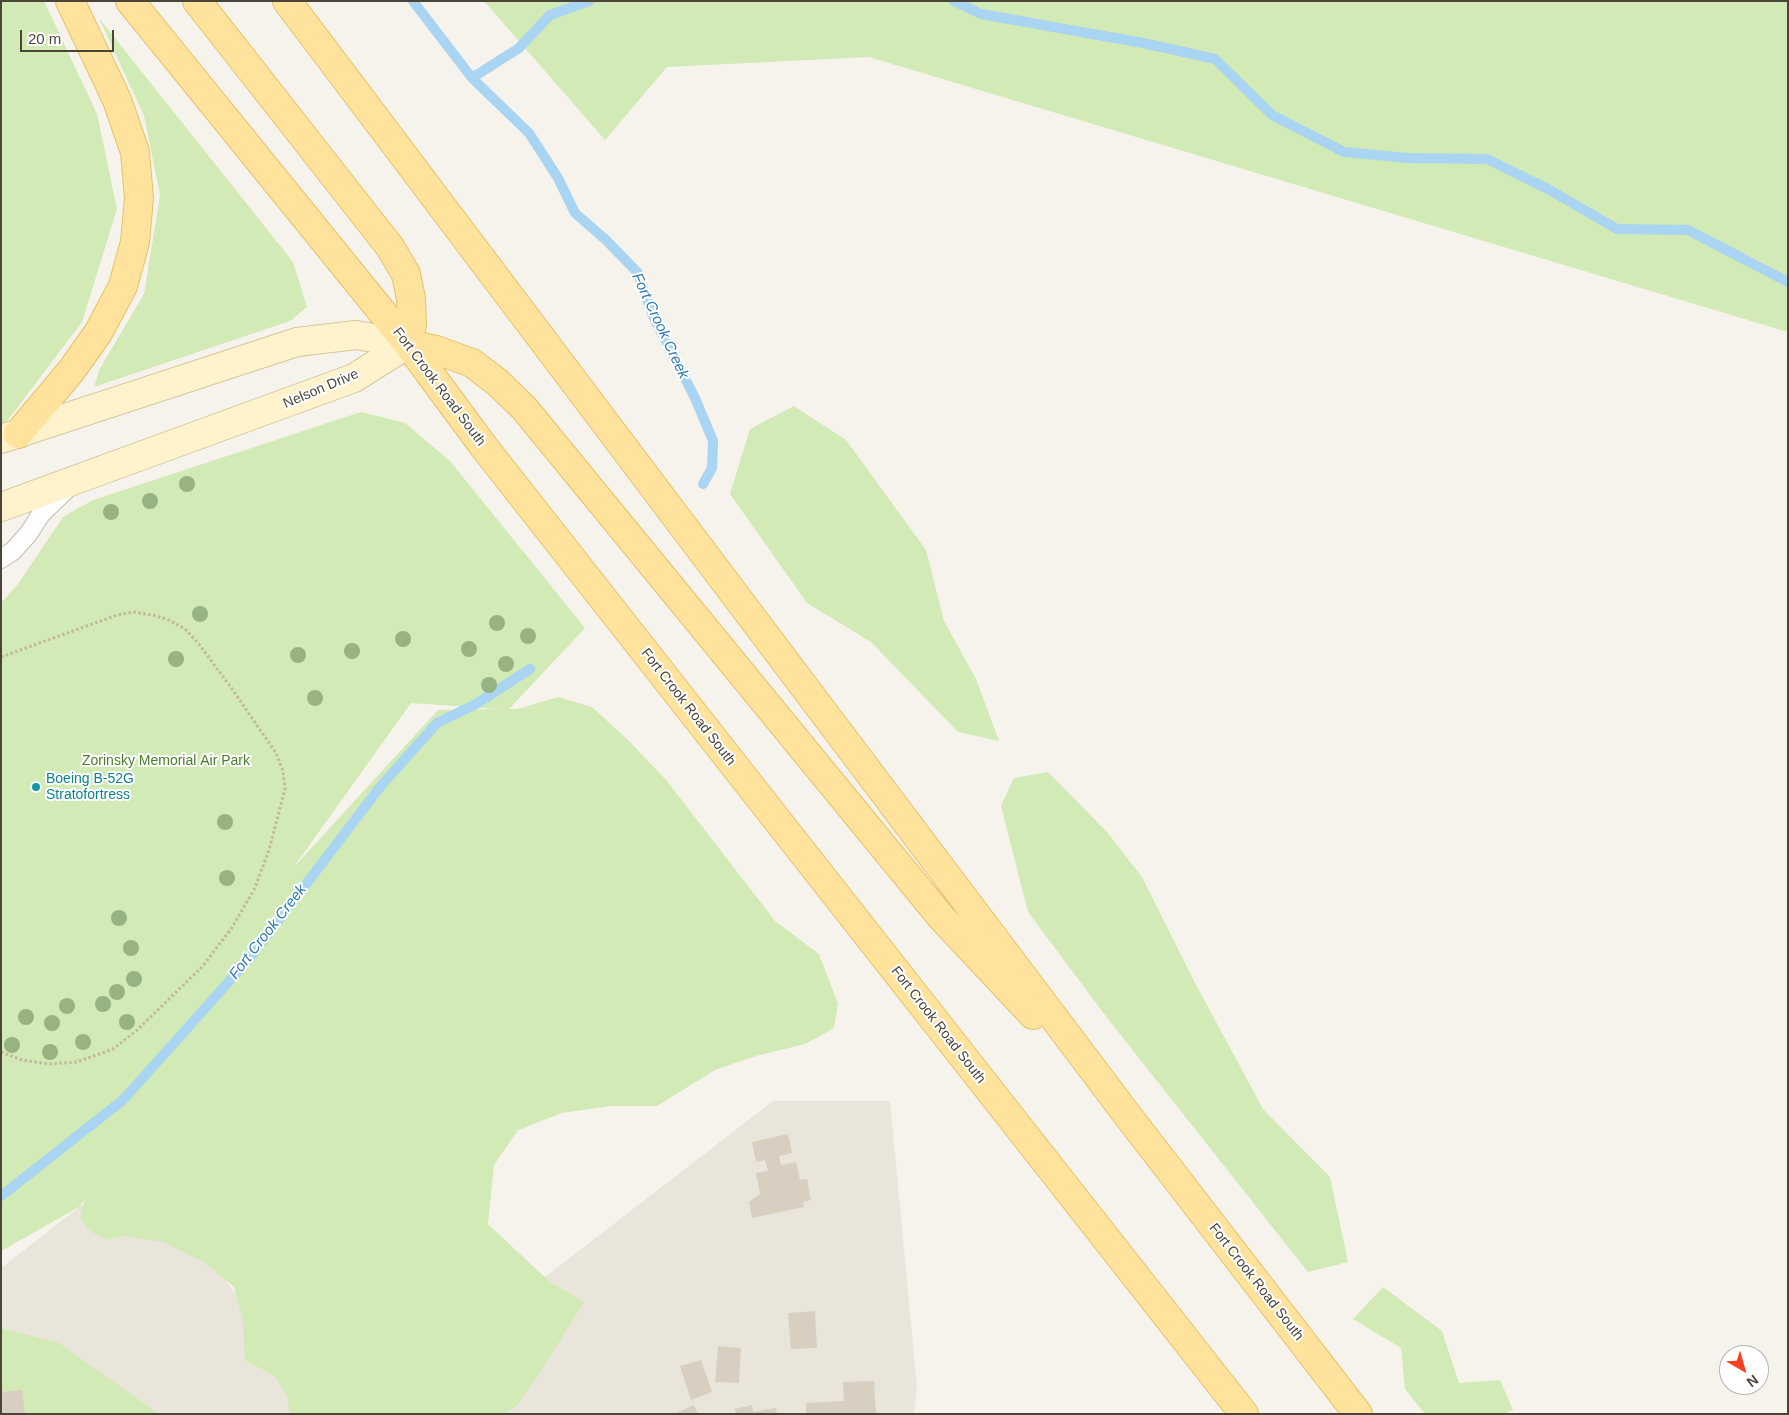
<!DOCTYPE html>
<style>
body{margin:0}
#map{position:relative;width:1789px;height:1415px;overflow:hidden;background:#f6f3ec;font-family:Arial,sans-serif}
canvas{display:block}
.frame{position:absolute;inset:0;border:2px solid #4b4439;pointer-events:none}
.north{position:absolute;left:1719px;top:1345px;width:50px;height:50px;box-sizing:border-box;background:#fff;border:1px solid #b7b4b0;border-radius:50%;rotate:142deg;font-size:14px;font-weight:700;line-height:20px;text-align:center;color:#4b4439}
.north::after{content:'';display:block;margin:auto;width:18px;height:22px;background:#fc3f1d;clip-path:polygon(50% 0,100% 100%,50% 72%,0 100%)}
.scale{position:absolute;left:20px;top:30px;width:94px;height:22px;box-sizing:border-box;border:2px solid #4b4439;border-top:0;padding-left:6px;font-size:15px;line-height:18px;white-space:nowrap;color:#4b4439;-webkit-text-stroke:4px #fff;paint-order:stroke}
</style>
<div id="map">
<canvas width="1789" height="1415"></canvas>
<div class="frame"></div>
<div class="north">N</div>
<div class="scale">20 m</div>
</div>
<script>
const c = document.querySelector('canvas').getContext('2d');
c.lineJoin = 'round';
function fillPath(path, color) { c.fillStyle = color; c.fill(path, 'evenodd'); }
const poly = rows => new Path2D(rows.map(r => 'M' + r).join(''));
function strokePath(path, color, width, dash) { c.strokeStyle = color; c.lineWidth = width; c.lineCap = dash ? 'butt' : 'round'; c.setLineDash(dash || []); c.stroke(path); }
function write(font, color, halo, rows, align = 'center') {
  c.font = font + ' Arial,sans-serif'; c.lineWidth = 4; c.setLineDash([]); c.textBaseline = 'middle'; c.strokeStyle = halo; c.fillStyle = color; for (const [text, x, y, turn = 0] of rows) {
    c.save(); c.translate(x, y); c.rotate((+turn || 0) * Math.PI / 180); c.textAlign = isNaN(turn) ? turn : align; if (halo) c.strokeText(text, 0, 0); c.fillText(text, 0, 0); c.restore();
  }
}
const residential = poly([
 [773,1101,890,1101,917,1386,914,1414,350,1414,536,1284],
 [132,1166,334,1414,1,1414,1,1268]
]);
const green = poly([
 [1,1,44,1,97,114,117,209,82,322,5,424,1,425],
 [484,1,1788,1,1788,332,869,57,667,67,605,140],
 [99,18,293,262,307,307,290,321,94,387,99,370,144,294,160,195,144,116],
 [794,406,846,440,926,550,944,621,976,679,999,741,958,732,871,642,807,603,730,494,750,429],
 [361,412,405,423,450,461,585,628,509,709,518,709,558,697,592,707,629,741,667,781,775,921,819,954,838,1004,834,1028,805,1044,756,1056,715,1070,657,1106,611,1106,562,1113,518,1130,494,1165,488,1224,550,1282,584,1302,542,1369,518,1404,506,1414,290,1414,287,1397,275,1376,245,1360,243,1320,234,1287,204,1262,164,1242,125,1236,107,1240,90,1231,80,1218,85,1199,79,1207,1,1251,1,603,18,584,63,517,93,500],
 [411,703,498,709,438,710,293,868],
 [1048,772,1107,832,1142,877,1194,981,1263,1109,1330,1177,1348,1262,1308,1272,1108,1019,1028,912,1001,806,1014,778],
 [1383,1287,1442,1331,1459,1383,1500,1380,1513,1410,1504,1414,1425,1414,1405,1389,1401,1348,1353,1319],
 [1,1328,59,1343,159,1414,1,1414]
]);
const stream = poly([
 [413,1,472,78,529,133,558,178,575,213,606,240,638,273,653,316,695,398,713,441,712,468,703,484],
 [954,1,981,14,1143,43,1215,59,1272,115,1344,152,1408,158,1487,159,1548,189,1617,229,1688,230,1788,282],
 [472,78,519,48,550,15,589,1],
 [1,1196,123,1100,249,959,380,787,437,723,476,704,530,669]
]);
const building = poly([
 [788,1134,792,1153,779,1156,781,1165,796,1162,800,1180,807,1179,811,1200,803,1202,804,1207,752,1218,749,1202,760,1194,756,1173,768,1171,765,1160,756,1162,752,1142],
 [815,1311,817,1348,791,1349,788,1313],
 [718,1346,741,1348,739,1383,715,1382],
 [701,1360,712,1392,691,1400,680,1366],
 [874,1381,876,1414,806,1414,806,1403,844,1401,843,1382],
 [22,1390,25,1414,1,1414,1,1392],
 [694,1405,698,1414,674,1414],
 [752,1405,753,1412,776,1408,777,1414,736,1414,735,1409]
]);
const path = poly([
 [1,657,117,615,133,612,153,615,169,620,185,629,198,643,230,686,276,753,283,771,285,789,269,850,254,890,231,929,202,967,136,1031,113,1049,77,1062,49,1064,22,1060,1,1052]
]);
const lane = poly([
 [1,559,13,551,29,533,41,514,69,487]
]);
const secondary = poly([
 [1,439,297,342,356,335,408,344],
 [1,507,354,378,408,344]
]);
const primary = poly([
 [130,1,408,344,484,447,1244,1414],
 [197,1,390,247,406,274,411,299,412,324,408,344],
 [287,1,1125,1112,1358,1414],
 [408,344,436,350,472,363,497,382,524,408,941,917,1033,1015],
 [18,434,71,371,98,333,123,286,135,242,139,198,135,152,117,100,70,1]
]);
const trees = [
 [187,484],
 [150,501],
 [111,512],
 [200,614],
 [497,623],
 [528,636],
 [403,639],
 [469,649],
 [352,651],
 [298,655],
 [176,659],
 [506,664],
 [489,685],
 [315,698],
 [225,822],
 [227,878],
 [119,918],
 [131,948],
 [134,979],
 [117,992],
 [103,1004],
 [67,1006],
 [26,1017],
 [127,1022],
 [52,1023],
 [83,1042],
 [12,1045],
 [50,1052]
];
const markers = [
 [36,787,5,"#0f9aa8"]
];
const streetNames = [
 ["Fort Crook Road South",439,387,53],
 ["Nelson Drive",321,389,-23],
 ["Fort Crook Road South",688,707,52],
 ["Fort Crook Road South",938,1025,52],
 ["Fort Crook Road South",1256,1282,52]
];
const parkNames = [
 ["Zorinsky Memorial Air Park",166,761]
];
const cultureNames = [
 ["Boeing B-52G",46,779],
 ["Stratofortress",46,795]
];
const waterNames = [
 ["Fort Crook Creek",660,326,65],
 ["Fort Crook Creek",268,932,-52]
];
fillPath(residential, '#eae5da');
fillPath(green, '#d2eab5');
strokePath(stream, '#a9d4f2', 10);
fillPath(building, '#d8cfc1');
strokePath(lane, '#c2bbae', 20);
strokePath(secondary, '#d6c79b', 30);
strokePath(primary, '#e6c16a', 30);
strokePath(path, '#c4b79f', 3, [2.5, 2.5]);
strokePath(lane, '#fff', 18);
strokePath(secondary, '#fff3cd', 28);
strokePath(primary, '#ffe39c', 28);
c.fillStyle = '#97b381';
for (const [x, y] of trees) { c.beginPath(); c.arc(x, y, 8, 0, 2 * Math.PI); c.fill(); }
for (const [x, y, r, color] of markers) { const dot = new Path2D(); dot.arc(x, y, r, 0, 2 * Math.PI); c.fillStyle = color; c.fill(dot); strokePath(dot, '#fff', 2); }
write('14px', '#4b4439', '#fff', streetNames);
write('14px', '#4a7f2a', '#fff', parkNames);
write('14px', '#0d838f', '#fff', cultureNames, 'left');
write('italic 15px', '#2e7ab2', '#fff', waterNames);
</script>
